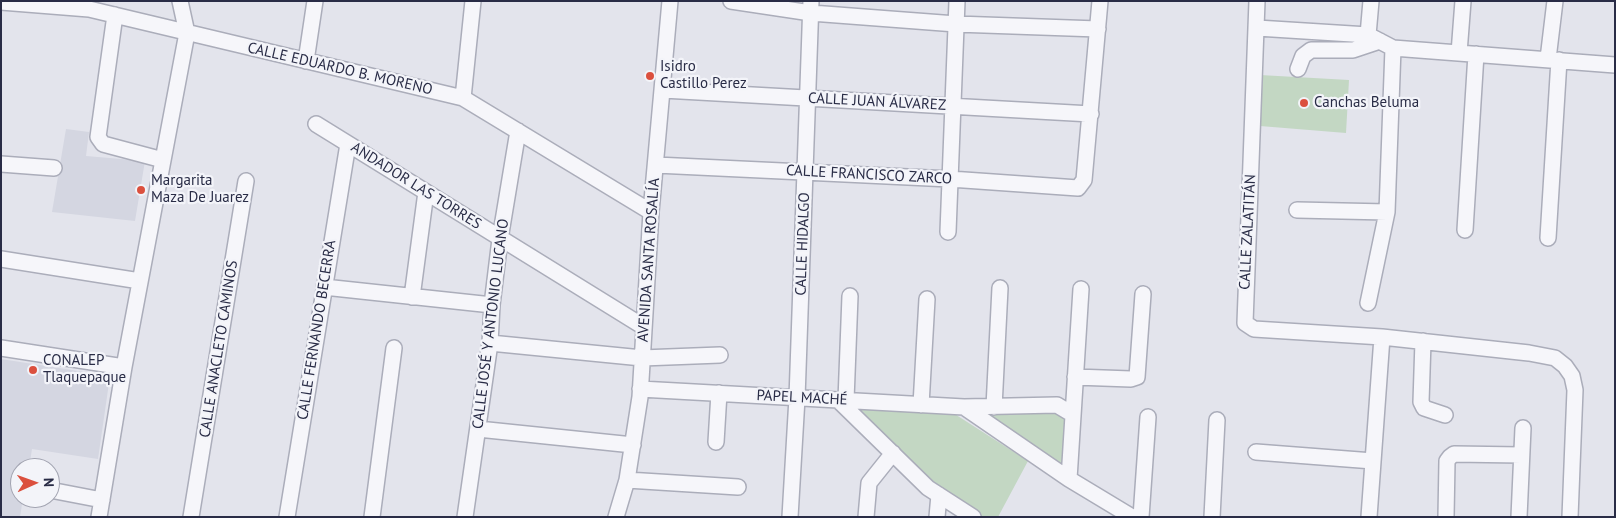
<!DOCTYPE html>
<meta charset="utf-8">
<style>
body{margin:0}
#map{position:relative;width:1616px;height:518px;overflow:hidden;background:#e3e4ec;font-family:"PT Sans",sans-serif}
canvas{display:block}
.frame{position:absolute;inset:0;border:2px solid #292c46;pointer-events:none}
.north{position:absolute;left:10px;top:458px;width:50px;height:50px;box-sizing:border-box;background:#f3f4f9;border:1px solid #a2a4b1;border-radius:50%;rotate:88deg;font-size:14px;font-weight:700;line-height:20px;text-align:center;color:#292c46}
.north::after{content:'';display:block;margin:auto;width:18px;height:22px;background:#db503e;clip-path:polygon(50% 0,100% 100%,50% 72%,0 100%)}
</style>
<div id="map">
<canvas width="1616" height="518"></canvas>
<div class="frame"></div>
<div class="north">N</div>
</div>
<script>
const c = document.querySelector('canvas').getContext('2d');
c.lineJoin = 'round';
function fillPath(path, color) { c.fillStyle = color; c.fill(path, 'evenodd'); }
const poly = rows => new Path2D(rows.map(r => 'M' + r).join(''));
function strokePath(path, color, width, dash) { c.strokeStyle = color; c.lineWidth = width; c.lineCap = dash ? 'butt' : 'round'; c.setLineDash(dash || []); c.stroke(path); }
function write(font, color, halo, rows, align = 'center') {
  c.font = font + ' "PT Sans",sans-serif'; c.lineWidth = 4.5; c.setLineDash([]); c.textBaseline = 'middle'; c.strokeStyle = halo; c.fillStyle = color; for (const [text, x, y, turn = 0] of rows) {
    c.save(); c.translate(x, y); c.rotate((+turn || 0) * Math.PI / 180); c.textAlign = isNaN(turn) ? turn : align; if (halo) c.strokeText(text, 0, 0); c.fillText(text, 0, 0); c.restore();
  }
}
const built = poly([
 [66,129,89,132,86,156,145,161,135,221,52,212],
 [1,359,110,376,98,459,32,449,29,468,20,468,20,498,23,498,20,517,1,517]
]);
const green = poly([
 [1260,75,1349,80,1346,133,1260,126],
 [857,406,950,411,1028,461,998,517,981,517,936,487],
 [1057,407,1071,415,1066,468,975,409]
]);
const minor = poly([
 [731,1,811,13,956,24,1098,29],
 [1257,1,1245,323,1254,329,1382,337,1529,353,1555,358,1565,366,1572,376,1575,390,1570,517],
 [1,2,89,9,463,98,651,212],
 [115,15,98,137,103,144,163,160],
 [1257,28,1368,35,1393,48,1615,65],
 [1368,35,1371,1],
 [1459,53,1463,1],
 [1548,59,1555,1],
 [306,61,315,1],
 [1298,69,1303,56,1311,50,1353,50,1380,41],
 [663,90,1091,114],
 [463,98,473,1],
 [316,124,644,327],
 [1,164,54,168],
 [656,165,950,179,1078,188,1084,180,1100,1],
 [1297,210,1387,212],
 [1465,230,1476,54],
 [948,232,957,1],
 [1548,238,1559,60],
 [1,259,140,281],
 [324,287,492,305],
 [412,297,426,192],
 [1368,303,1387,212,1393,48],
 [1423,341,1421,402,1424,408,1445,415],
 [490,343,642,358,720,355],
 [1,348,124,367],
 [1075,377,1131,379,1137,377,1143,294],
 [640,389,964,407,1057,405,1072,414],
 [838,400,928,488,973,517],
 [846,400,850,296],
 [921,405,927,299],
 [964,407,1069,479,1132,517],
 [994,407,1000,288],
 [478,429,633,445],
 [716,442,719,393],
 [1256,452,1373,461],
 [1069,479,1081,289],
 [627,480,738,487],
 [50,490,102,500],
 [99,517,124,367,187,33,180,1],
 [191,517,246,181],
 [287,517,348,144],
 [372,517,394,348],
 [465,517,490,343,492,305,500,239,518,131],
 [616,517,627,480,640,397,651,212,670,1],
 [790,517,797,398,811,1],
 [866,517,869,483,893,453],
 [937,517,939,495],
 [1141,517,1148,417],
 [1212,517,1217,420],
 [1369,517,1382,337],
 [1446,517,1447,461,1450,457,1454,454,1521,455],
 [1519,517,1523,428]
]);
const markers = [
 [650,76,5,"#db503e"],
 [1304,103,5,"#db503e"],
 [141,190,5,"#db503e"],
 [33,370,5,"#db503e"]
];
const poiNames = [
 ["Isidro",660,67],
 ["Castillo Perez",660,84],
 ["Canchas Beluma",1314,103],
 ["Margarita",151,181],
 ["Maza De Juarez",151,198],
 ["CONALEP",43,361],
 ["Tlaquepaque",43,378]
];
const streetNames = [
 ["CALLE EDUARDO B. MORENO",340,69,13],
 ["CALLE JUAN ÁLVAREZ",877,102,3],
 ["CALLE FRANCISCO ZARCO",869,175,3],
 ["ANDADOR LAS TORRES",416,186,32],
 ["CALLE ZALATITÁN",1248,232,-87],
 ["CALLE HIDALGO",803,244,-88],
 ["AVENIDA SANTA ROSALÍA",649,260,-86],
 ["CALLE JOSÉ Y ANTONIO LUCANO",491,324,-83],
 ["CALLE FERNANDO BECERRA",317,330,-81],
 ["CALLE ANACLETO CAMINOS",219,349,-81],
 ["PAPEL MACHÉ",802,398,3]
];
fillPath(built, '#d4d6e1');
fillPath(green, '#c3d7c3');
strokePath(minor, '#abadba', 18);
strokePath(minor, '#f6f6fa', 15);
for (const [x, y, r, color] of markers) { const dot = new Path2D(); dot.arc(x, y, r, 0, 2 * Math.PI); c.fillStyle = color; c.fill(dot); strokePath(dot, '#f3f4f9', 2); }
write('15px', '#292c46', '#f3f4f9', poiNames, 'left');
write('15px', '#292c46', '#f3f4f9', streetNames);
</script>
